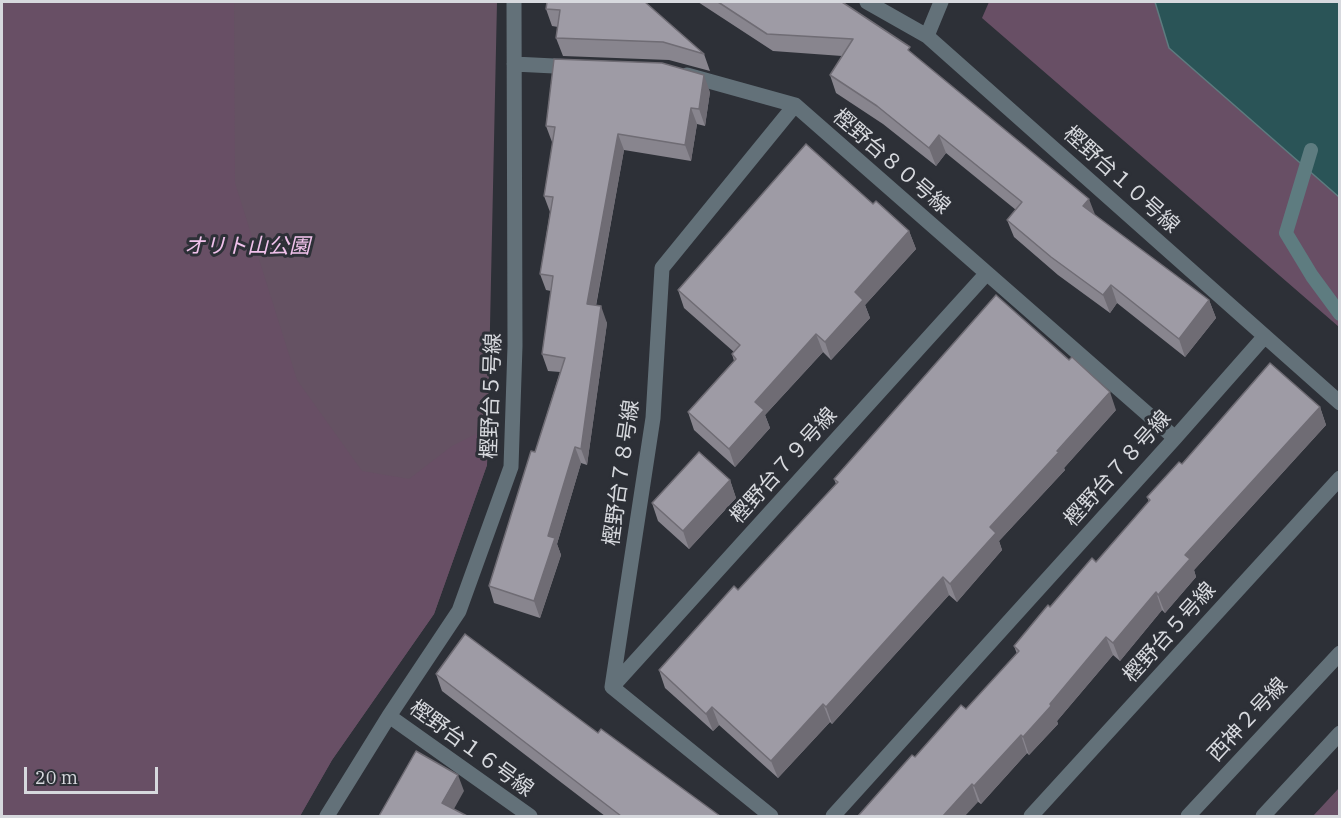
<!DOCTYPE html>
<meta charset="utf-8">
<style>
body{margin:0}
#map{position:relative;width:1341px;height:818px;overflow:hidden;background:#2d3037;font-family:"IBM Plex Serif",serif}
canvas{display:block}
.frame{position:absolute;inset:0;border:3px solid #d7d9de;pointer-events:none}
.scale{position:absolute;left:24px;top:767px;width:134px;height:27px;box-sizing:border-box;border:3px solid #d7d9de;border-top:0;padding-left:8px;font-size:18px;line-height:21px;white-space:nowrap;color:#d7d9de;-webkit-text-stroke:4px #2d3037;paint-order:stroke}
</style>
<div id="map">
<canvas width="1341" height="818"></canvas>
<div class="frame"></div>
<div class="scale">20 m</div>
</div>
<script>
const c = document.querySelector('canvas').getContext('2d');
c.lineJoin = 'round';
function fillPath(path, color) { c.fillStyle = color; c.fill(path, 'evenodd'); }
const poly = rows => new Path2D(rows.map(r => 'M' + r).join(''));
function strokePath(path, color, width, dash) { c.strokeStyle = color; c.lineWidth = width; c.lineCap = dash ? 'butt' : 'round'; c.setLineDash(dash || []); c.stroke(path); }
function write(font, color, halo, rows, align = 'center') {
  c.font = font + ' "IBM Plex Serif","Noto Sans JP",serif'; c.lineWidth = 6; c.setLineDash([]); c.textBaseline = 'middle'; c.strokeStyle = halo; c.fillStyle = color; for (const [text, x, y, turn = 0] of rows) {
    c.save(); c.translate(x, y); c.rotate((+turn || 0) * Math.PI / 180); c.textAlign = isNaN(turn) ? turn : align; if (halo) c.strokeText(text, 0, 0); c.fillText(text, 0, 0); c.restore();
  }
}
const green = poly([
 [2,2,497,2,487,465,434,614,332,760,300,816,2,816]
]);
const forest = poly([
 [2,2,234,2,235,183,297,380,362,471,409,479,452,446,488,428,487,465,434,614,332,760,300,816,2,816],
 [989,2,1155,2,1169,48,1339,197,1339,327,982,18],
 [1339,788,1339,816,1313,816]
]);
const water = poly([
 [1155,2,1339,2,1339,197,1169,48,1155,2]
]);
const stream = poly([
 [1311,150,1286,233,1312,276,1340,314]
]);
const minor = poly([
 [867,2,927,36,1340,403],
 [927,36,941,2],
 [514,64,574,67],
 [687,75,795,105,1175,438],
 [612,687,987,273],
 [389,716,530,816],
 [327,816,389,716,459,611,511,467,515,346,514,2],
 [771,816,612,687,653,418,662,268,795,105],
 [833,816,1175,438,1265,336],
 [1031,816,1340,478],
 [1188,816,1340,653],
 [1263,816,1340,733]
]);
const wall = poly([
 [547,2,704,54,710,71,669,60,563,56,556,38,558,27,552,26,546,9],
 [698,2,842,2,912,54,1095,215,1209,300,1216,318,1185,357,1117,303,1110,313,1058,275,1014,237,1007,220,1016,210,946,153,936,166,883,124,836,93,830,75,842,56,773,51],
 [710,92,705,126,697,124,691,161,624,150,596,306,607,323,587,465,581,463,557,544,561,555,540,618,494,603,489,586,535,452,560,372,548,371,542,354,551,291,546,290,540,274,550,212,544,196,553,142,552,142,546,126],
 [873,204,909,231,916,249,865,305,870,318,831,360,823,352,765,415,770,428,735,467,694,430,688,412,734,361,732,354,734,352,684,308,678,290],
 [1320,407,1326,425,1194,570,1196,577,1165,613,1162,610,1120,661,1113,655,1057,721,1058,724,1029,755,1027,753,981,804,915,757,966,709,1017,654,1014,646,1050,607,1096,562,1149,502,1147,497,1182,464],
 [1116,410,1064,468,1065,470,999,541,1002,550,957,602,949,595,832,724,830,722,778,778,719,725,713,731,665,688,659,670,738,590,836,484,834,479],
 [730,480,736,498,689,549,658,521,652,503],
 [436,674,598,733,720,816,605,816,442,691]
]);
const shadedWall = poly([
 [704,75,710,92,705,126,699,109],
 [691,108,697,124,691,161,685,145],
 [618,134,624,150,593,321,587,304],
 [939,135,946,153,936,166,929,148],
 [1089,199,1096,217,1083,206],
 [909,231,916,249,865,305,870,318,831,360,825,342,855,292],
 [1111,285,1117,303,1110,313,1103,295],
 [1209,300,1216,318,1185,357,1179,339],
 [601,306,607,323,587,465,581,449],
 [816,334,823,352,765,415,770,428,735,467,729,449,755,402],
 [1110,392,1116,410,1064,468,1065,470,999,541,1002,550,957,602,950,584,990,527],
 [1320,407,1326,425,1194,570,1196,577,1165,613,1158,595,1185,555],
 [575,447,581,463,557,544,561,555,540,618,534,601,548,536],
 [730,480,736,498,689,549,683,531],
 [943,577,949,595,832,724,826,707],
 [1156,592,1162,610,1120,661,1113,643],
 [1106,637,1113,655,1057,721,1058,724,1029,755,1023,737],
 [823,704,830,722,778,778,771,761],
 [712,707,719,725,713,731,706,714],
 [1021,735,1027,753,981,804,974,786],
 [458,775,464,791,450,816,442,803],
 [972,784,978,802,965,816,943,816]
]);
const building = poly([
 [547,2,645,2,704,54,663,42,556,38,560,10,546,9,547,2],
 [718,2,842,2,910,47,908,50,1089,199,1083,206,1209,300,1179,339,1111,285,1103,295,1051,257,1007,220,1022,202,939,135,929,148,877,106,830,75,853,39,767,34,718,2],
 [554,59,662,63,704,75,699,109,691,108,685,145,618,134,587,304,601,306,581,449,575,447,548,536,555,538,534,601,489,586,531,451,535,452,565,358,542,354,553,276,540,274,553,197,544,196,555,127,546,126,554,59],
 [806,144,873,204,876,201,909,231,855,292,863,300,825,342,816,334,755,402,764,410,729,449,688,412,736,359,732,354,740,345,678,290,806,144],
 [996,295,1069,360,1072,357,1110,392,1057,451,1059,452,990,527,996,533,950,584,943,577,826,707,823,704,771,761,712,707,706,714,659,670,734,586,738,590,838,482,834,479,996,295],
 [1270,363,1320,407,1185,555,1190,559,1158,595,1156,592,1113,643,1106,637,1050,704,1051,706,1023,737,1021,735,974,786,972,784,943,816,858,816,912,755,915,757,961,705,966,709,1019,651,1014,646,1048,605,1050,607,1092,558,1096,562,1150,500,1147,497,1179,462,1182,464,1270,363],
 [699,452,730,480,683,531,652,503,699,452],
 [465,634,598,733,601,729,720,816,621,816,436,674,465,634],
 [416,751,458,775,442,803,467,816,379,816,416,751]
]);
const streetNames = [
 ["樫野台８０号線",891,162,41],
 ["樫野台１０号線",1121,180,42],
 ["樫野台５号線",492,396,-88],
 ["樫野台７９号線",784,466,-48],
 ["樫野台７８号線",1118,469,-48],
 ["樫野台７８号線",622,473,-82],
 ["樫野台５号線",1170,633,-48],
 ["西神２号線",1248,720,-47],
 ["樫野台１６号線",471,749,36]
];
const parkNames = [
 ["オリト山公園",247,247]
];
fillPath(green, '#655263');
fillPath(forest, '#684f65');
fillPath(water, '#2a5457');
strokePath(water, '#5e7c80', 1.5);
strokePath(stream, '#5e7c80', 14);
strokePath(minor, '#637179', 15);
fillPath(wall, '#88858e');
fillPath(shadedWall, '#6f6c74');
fillPath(building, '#9e9ba5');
strokePath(building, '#6f6c74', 1.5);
write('21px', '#d7d9de', '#2d3037', streetNames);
write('italic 21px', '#f1c2ec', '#2d3037', parkNames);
</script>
